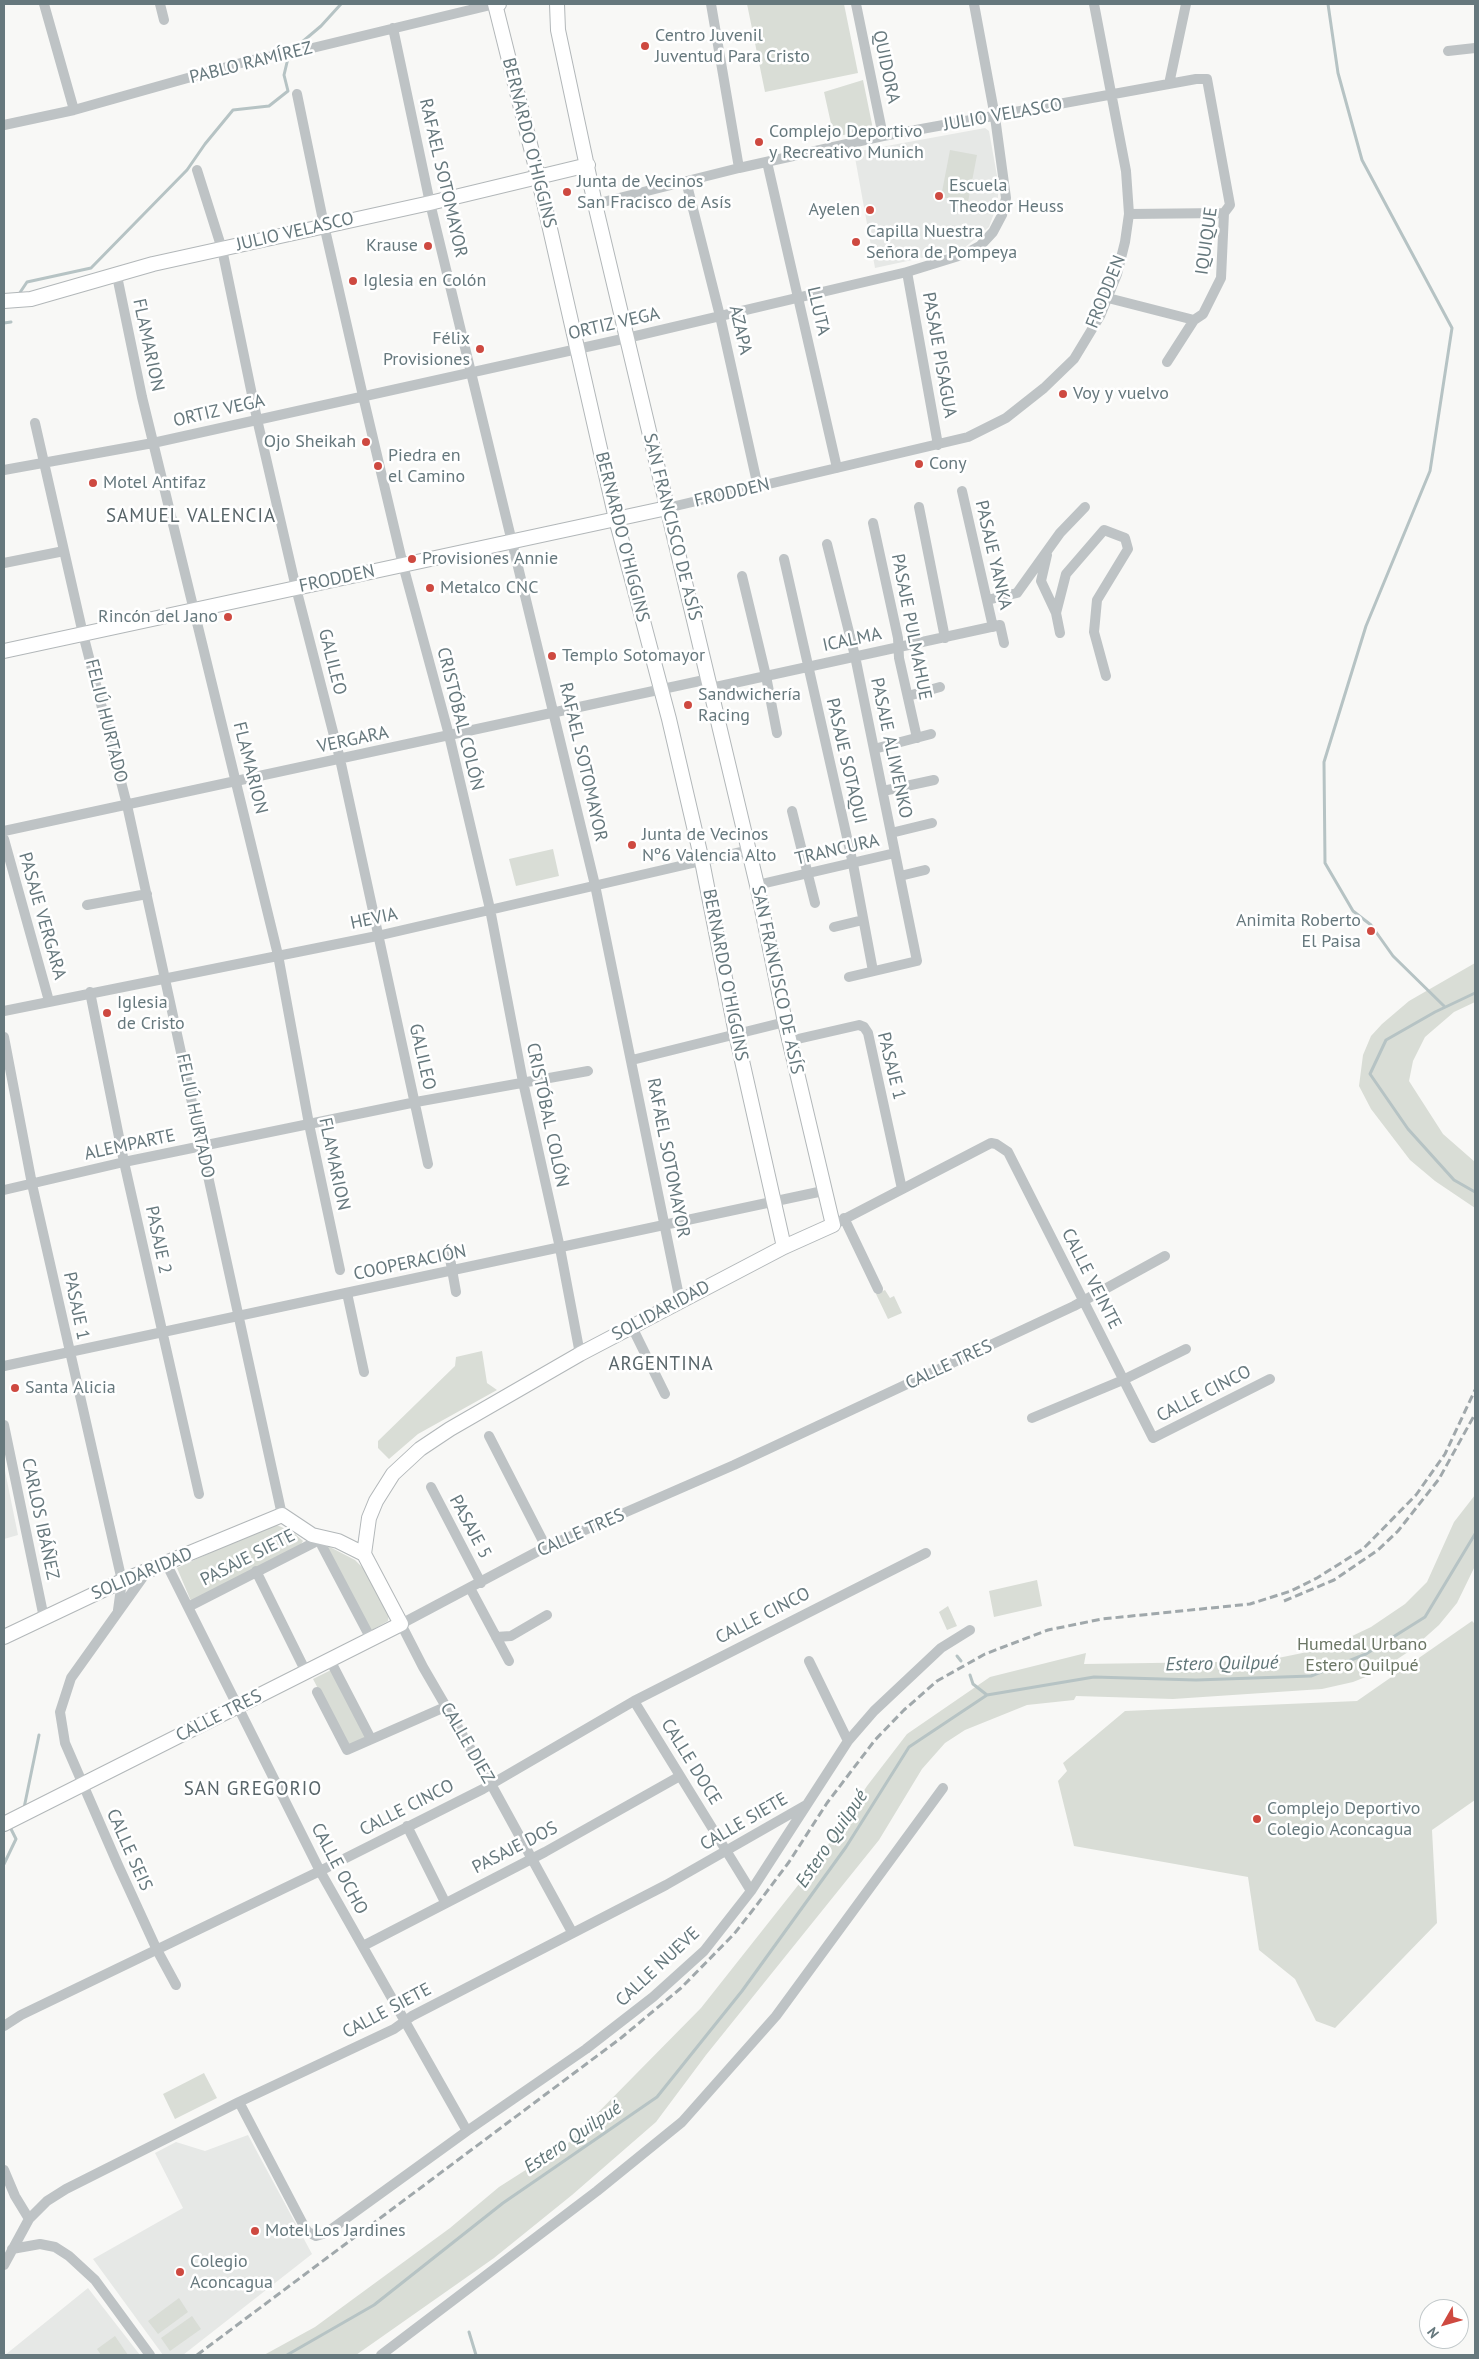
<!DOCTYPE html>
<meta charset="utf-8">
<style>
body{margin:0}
#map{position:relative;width:1479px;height:2359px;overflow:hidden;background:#f8f8f6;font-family:"PT Sans",sans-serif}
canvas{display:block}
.frame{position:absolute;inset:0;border:5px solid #66787d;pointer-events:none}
.north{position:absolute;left:1419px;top:2299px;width:50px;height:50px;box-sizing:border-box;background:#fff;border:1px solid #c2c9cb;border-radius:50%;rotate:232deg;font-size:14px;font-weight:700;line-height:20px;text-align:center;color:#66787d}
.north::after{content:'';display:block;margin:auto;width:18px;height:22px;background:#ce4940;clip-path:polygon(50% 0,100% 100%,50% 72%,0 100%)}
</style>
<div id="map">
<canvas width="1479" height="2359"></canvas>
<div class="frame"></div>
<div class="north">N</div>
</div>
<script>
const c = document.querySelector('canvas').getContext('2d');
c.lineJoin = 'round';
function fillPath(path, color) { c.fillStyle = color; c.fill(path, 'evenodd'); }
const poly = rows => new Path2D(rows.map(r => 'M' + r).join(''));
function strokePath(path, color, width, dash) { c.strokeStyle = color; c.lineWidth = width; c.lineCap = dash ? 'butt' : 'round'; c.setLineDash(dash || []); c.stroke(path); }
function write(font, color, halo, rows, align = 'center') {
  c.font = font + ' "PT Sans",sans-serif'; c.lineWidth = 5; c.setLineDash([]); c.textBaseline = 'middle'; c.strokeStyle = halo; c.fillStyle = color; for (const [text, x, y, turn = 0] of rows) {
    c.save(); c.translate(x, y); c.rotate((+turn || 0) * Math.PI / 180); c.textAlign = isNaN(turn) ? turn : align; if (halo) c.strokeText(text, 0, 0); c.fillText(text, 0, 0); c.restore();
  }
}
const built = poly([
 [985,128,989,131,999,187,997,205,989,227,963,249,875,268,854,152],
 [4,1466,18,1535,4,1539],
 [248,2135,312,2254,183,2355,163,2355,93,2259,183,2208,155,2153,176,2142,205,2151],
 [88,2288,140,2355,5,2355]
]);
const green = poly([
 [747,4,844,4,858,73,765,92],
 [863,80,873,129,834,137,824,92],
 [950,150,977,155,968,202,941,197],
 [553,849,559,876,516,886,509,859],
 [1475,963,1475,1002,1454,1012,1425,1037,1413,1061,1409,1081,1443,1134,1475,1162,1475,1208,1435,1181,1410,1160,1371,1109,1359,1086,1363,1055,1371,1036,1382,1024,1409,1001],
 [885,1290,890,1298,894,1296,902,1313,888,1319,876,1294],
 [482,1351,487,1383,497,1390,418,1434,389,1459,378,1448,378,1441,455,1366,456,1357],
 [1475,1495,1475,1566,1457,1603,1439,1625,1411,1650,1378,1672,1353,1682,1322,1689,1173,1699,1076,1696,1074,1700,1027,1705,965,1730,945,1743,922,1769,879,1840,706,2055,656,2122,572,2195,494,2258,356,2355,264,2355,315,2327,450,2228,499,2187,568,2143,701,2008,818,1860,867,1786,907,1734,990,1677,1086,1653,1084,1664,1218,1662,1278,1658,1327,1648,1371,1627,1405,1604,1427,1582,1454,1522],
 [277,1525,294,1533,303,1541,299,1547,191,1601,177,1568,229,1544],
 [326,1545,355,1560,366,1571,389,1615,388,1621,370,1631],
 [1037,1580,1042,1606,994,1617,989,1591],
 [948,1606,957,1626,947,1630,939,1612],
 [1472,1621,1475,1624,1475,1800,1432,1830,1437,1923,1335,2028,1316,2021,1295,1979,1259,1950,1248,1877,1074,1846,1058,1781,1067,1771,1063,1763,1125,1711,1357,1701],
 [333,1669,368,1738,349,1748,313,1679],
 [204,2073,217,2098,175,2119,163,2094],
 [179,2298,188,2312,158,2334,148,2321],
 [192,2316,201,2329,170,2351,161,2338],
 [115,2336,128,2355,101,2355,97,2349]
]);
const stream = poly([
 [1328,4,1338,73,1362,160,1452,328,1430,471,1366,626,1324,762,1325,863,1353,911,1371,925,1393,956,1445,1007],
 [295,48,321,26,341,4],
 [19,294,27,282,91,268,187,170,205,144,233,110,269,106,288,91,284,75,289,54],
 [4,323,11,322],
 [1475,993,1435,1012,1386,1040,1370,1074,1408,1129,1454,1180,1475,1192],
 [957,1656,961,1661],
 [970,1675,973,1684,987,1695],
 [24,1808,39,1735],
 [4,1864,16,1839,10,1827],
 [469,2332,476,2355],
 [287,2355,374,2305,503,2203,657,2097,742,1991,846,1847,909,1747,987,1695,1094,1677,1196,1680,1311,1676,1366,1654,1425,1617,1475,1534]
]);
const minor = poly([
 [44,4,74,110],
 [160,4,164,20],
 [711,4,739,168],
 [856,4,883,136],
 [393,28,430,203,595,885,680,1301],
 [1448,51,1475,48],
 [1169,84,1186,4],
 [297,94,324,225,363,396,403,565,449,735,490,909,523,1082,560,1248,580,1354],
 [4,125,74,110,248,61,300,51,495,4],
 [767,162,837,468],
 [197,170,222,249,257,419,296,588,340,759,428,1164],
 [686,181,720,316,758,487],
 [595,204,739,168,883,136,1196,79,1207,79,1230,205,1224,213,1221,278,1203,314,1194,320,1167,362],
 [1129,214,1224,213],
 [907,272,938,445],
 [117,276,142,397,278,955,309,1124,340,1270],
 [1108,298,1194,320],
 [35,423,83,634,127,805,282,1515],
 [4,470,153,443,627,338,907,272,965,254,980,246,993,232,1002,215,1006,198,995,117,974,4],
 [962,491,993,627],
 [919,507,945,638],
 [667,508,968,437,1006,418,1044,388,1074,359,1100,316,1117,274,1125,242,1129,214,1126,171,1094,4],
 [873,523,898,638,899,658,917,738],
 [827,544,855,656,917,961,849,977],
 [1047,555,1041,581,1056,613,1060,633],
 [784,559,853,864,873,971],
 [4,563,64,551],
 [742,576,766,676,777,733],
 [987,600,1017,593,1060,533,1085,507],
 [1056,613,1066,574,1104,530,1125,538,1128,549,1097,600,1094,632,1106,676],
 [711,688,1000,625,1004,643],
 [908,696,940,687],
 [874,749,931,734],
 [883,791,934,780],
 [792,811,815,903],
 [4,831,709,679],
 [891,833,932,823],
 [4,839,49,1001],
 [900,876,925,870],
 [757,885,895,853],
 [87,905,147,894],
 [834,927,863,920],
 [90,992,124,1162,199,1494],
 [4,1011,377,936,749,850],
 [4,1037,32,1184,122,1581,118,1610],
 [789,1041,859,1025,864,1027,868,1033,902,1189],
 [632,1060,785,1022],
 [4,1190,124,1162,416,1102,588,1071],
 [844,1218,878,1289],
 [833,1225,991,1143,996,1144,1008,1152,1153,1438,1270,1379],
 [449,1253,456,1292],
 [347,1293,364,1372],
 [632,1327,665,1394],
 [4,1366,823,1191],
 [1032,1418,1123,1380,1186,1349],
 [4,1425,44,1618],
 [489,1436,546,1547],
 [431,1487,481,1583],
 [166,1563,320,1871,467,2131],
 [148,1570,71,1678,60,1712,65,1743,118,1865,157,1950,176,1985],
 [256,1571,306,1672],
 [470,1588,509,1661],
 [188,1607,323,1538,322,1546,371,1639],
 [496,1637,511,1636,547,1615],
 [330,1660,371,1739],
 [809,1661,848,1741],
 [317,1692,347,1750,445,1707],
 [634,1701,751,1891],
 [407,1826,445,1902],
 [572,1932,491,1784,423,1667,401,1624,546,1547,734,1465,1074,1306,1165,1256],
 [363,1946,545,1852,680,1776],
 [4,2026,21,2015,320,1871,483,1789,634,1701,926,1553],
 [239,2102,305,2228,308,2232,316,2236,326,2233,467,2131,586,2049,653,1997,704,1951,751,1891,848,1741,874,1711,941,1648,970,1630],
 [4,2170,15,2196,29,2219],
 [12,2249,40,2244,55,2247,69,2256,95,2280,150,2355],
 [4,2265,29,2219,47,2201,66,2189,239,2102,394,2029,412,2016,666,1885,806,1805],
 [381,2355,597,2191,682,2122,776,2016,943,1788]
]);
const major = poly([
 [499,4,495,4,538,176,616,519,669,719,702,861,736,1034,784,1247],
 [4,301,31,299,153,264,430,203,588,165],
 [4,651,667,508],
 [364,1554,369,1518,376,1501,393,1474,420,1449,450,1429,580,1354,784,1247,833,1225,785,1022,757,885,595,204,558,30,557,4],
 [4,1637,122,1581,282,1515,312,1535,338,1541,364,1554],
 [4,1824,401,1624,364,1554]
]);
const rail = poly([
 [1284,1601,1334,1580,1378,1550,1398,1531,1439,1479,1475,1414],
 [197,2355,621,2038,681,1988,734,1934,756,1906,789,1862,827,1803,875,1740,904,1710,937,1681,985,1654,1048,1630,1102,1619,1250,1604,1291,1591,1317,1578,1363,1549,1416,1495,1445,1454,1475,1390]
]);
const markers = [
 [645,46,5,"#ce4940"],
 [759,142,5,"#ce4940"],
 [567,192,5,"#ce4940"],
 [939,196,5,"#ce4940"],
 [870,210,5,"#ce4940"],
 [856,242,5,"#ce4940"],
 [428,246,5,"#ce4940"],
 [353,281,5,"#ce4940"],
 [480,349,5,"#ce4940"],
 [1063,394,5,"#ce4940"],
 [366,442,5,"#ce4940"],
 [919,464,5,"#ce4940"],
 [378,466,5,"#ce4940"],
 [93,483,5,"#ce4940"],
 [412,559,5,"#ce4940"],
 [430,588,5,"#ce4940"],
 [228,617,5,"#ce4940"],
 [552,656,5,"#ce4940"],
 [688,705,5,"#ce4940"],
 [632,845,5,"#ce4940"],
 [1371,931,5,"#ce4940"],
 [107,1013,5,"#ce4940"],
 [15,1388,5,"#ce4940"],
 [1257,1819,5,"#ce4940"],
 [255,2231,5,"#ce4940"],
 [180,2272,5,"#ce4940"]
];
const poiNames = [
 ["Centro Juvenil",655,36],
 ["Juventud Para Cristo",655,57],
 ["Complejo Deportivo",769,132],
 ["y Recreativo Munich",769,153],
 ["Junta de Vecinos",577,182],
 ["San Fracisco de Asís",577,203],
 ["Escuela",949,186],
 ["Theodor Heuss",949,207],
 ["Ayelen",860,210,"right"],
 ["Capilla Nuestra",866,232],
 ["Señora de Pompeya",866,253],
 ["Krause",418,246,"right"],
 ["Iglesia en Colón",363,281],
 ["Félix",470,339,"right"],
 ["Provisiones",470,360,"right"],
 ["Voy y vuelvo",1073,394],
 ["Ojo Sheikah",356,442,"right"],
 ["Piedra en",388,456],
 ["el Camino",388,477],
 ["Cony",929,464],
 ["Motel Antifaz",103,483],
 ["Provisiones Annie",422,559],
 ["Metalco CNC",440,588],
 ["Rincón del Jano",218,617,"right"],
 ["Templo Sotomayor",562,656],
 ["Sandwichería",698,695],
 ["Racing",698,716],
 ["Junta de Vecinos",642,835],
 ["Nº6 Valencia Alto",642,856],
 ["Animita Roberto",1361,921,"right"],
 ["El Paisa",1361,942,"right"],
 ["Iglesia",117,1003],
 ["de Cristo",117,1024],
 ["Santa Alicia",25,1388],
 ["Complejo Deportivo",1267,1809],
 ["Colegio Aconcagua",1267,1830],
 ["Motel Los Jardines",265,2231],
 ["Colegio",190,2262],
 ["Aconcagua",190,2283]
];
const streetNames = [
 ["PABLO RAMÍREZ",251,63,-14],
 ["QUIDORA",886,67,78],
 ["JULIO VELASCO",1003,115,-10],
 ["BERNARDO O'HIGGINS",529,143,76],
 ["RAFAEL SOTOMAYOR",443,178,77],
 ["JULIO VELASCO",295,232,-13],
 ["IQUIQUE",1207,241,-82],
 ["FRODDEN",1106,292,-68],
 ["LLUTA",818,311,77],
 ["ORTIZ VEGA",614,324,-13],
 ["AZAPA",740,330,77],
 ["FLAMARION",148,345,78],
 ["PASAJE PISAGUA",939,355,80],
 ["ORTIZ VEGA",219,411,-13],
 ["FRODDEN",732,493,-13],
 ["SAN FRANCISCO DE ASÍS",672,527,76],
 ["BERNARDO O'HIGGINS",622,537,76],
 ["PASAJE YANKA",993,555,77],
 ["FRODDEN",337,579,-12],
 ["PASAJE PULMAHUE",911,627,79],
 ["ICALMA",852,640,-12],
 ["GALILEO",332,662,76],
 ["CRISTÓBAL COLÓN",460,719,76],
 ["FELIÚ HURTADO",106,721,76],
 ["VERGARA",353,740,-12],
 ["PASAJE ALIWENKO",891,748,78],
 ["PASAJE SOTAQUI",846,761,77],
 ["RAFAEL SOTOMAYOR",583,762,77],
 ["FLAMARION",250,768,76],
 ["TRANCURA",837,850,-13],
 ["PASAJE VERGARA",42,916,74],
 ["HEVIA",374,919,-12],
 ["BERNARDO O'HIGGINS",725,975,79],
 ["SAN FRANCISCO DE ASÍS",777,980,78],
 ["GALILEO",422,1057,77],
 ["PASAJE 1",891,1066,76],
 ["CRISTÓBAL COLÓN",547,1115,78],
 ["FELIÚ HURTADO",195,1116,78],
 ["ALEMPARTE",130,1145,-12],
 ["RAFAEL SOTOMAYOR",668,1158,79],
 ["FLAMARION",334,1164,78],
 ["PASAJE 2",158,1240,78],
 ["COOPERACIÓN",410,1263,-12],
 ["CALLE VEINTE",1091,1279,63],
 ["PASAJE 1",76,1306,78],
 ["SOLIDARIDAD",661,1311,-28],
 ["CALLE TRES",949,1365,-25],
 ["CALLE CINCO",1204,1394,-27],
 ["CARLOS IBÁÑEZ",40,1519,78],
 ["PASAJE 5",470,1527,62],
 ["CALLE TRES",581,1533,-24],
 ["PASAJE SIETE",248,1558,-27],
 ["SOLIDARIDAD",142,1574,-23],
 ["CALLE CINCO",763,1616,-27],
 ["CALLE TRES",219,1716,-27],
 ["CALLE DIEZ",467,1743,60],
 ["CALLE DOCE",691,1762,58],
 ["CALLE CINCO",407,1808,-27],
 ["CALLE SIETE",744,1822,-30],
 ["PASAJE DOS",515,1848,-27],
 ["CALLE SEIS",129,1850,66],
 ["CALLE OCHO",339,1869,62],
 ["CALLE NUEVE",658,1967,-43],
 ["CALLE SIETE",387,2011,-28]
];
const parkNames = [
 ["Humedal Urbano",1362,1645],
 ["Estero Quilpué",1362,1666]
];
const neighbourhoodNames = [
 ["SAMUEL VALENCIA",191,517],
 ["ARGENTINA",661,1365],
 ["SAN GREGORIO",253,1790]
];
const waterNames = [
 ["Estero Quilpué",1222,1664,-1],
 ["Estero Quilpué",832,1839,-56],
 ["Estero Quilpué",573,2138,-34]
];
fillPath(built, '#e6e8e6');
fillPath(green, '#d9ddd6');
strokePath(stream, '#b6c3c4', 3);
strokePath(major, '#b2b7b9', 16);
strokePath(minor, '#bec3c5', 10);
strokePath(major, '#fff', 14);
strokePath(rail, '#a0a8ab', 3, [8, 4]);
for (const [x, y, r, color] of markers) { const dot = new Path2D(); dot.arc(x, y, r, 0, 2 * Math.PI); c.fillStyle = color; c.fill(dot); strokePath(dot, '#fff', 2); }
write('18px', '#66787d', '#fff', poiNames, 'left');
write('18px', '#66787d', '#fff', streetNames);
write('18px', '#6b7665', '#fff', parkNames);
c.letterSpacing = '1px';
write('19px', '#586569', '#fff', neighbourhoodNames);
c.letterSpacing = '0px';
write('italic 19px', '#617678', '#fff', waterNames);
</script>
